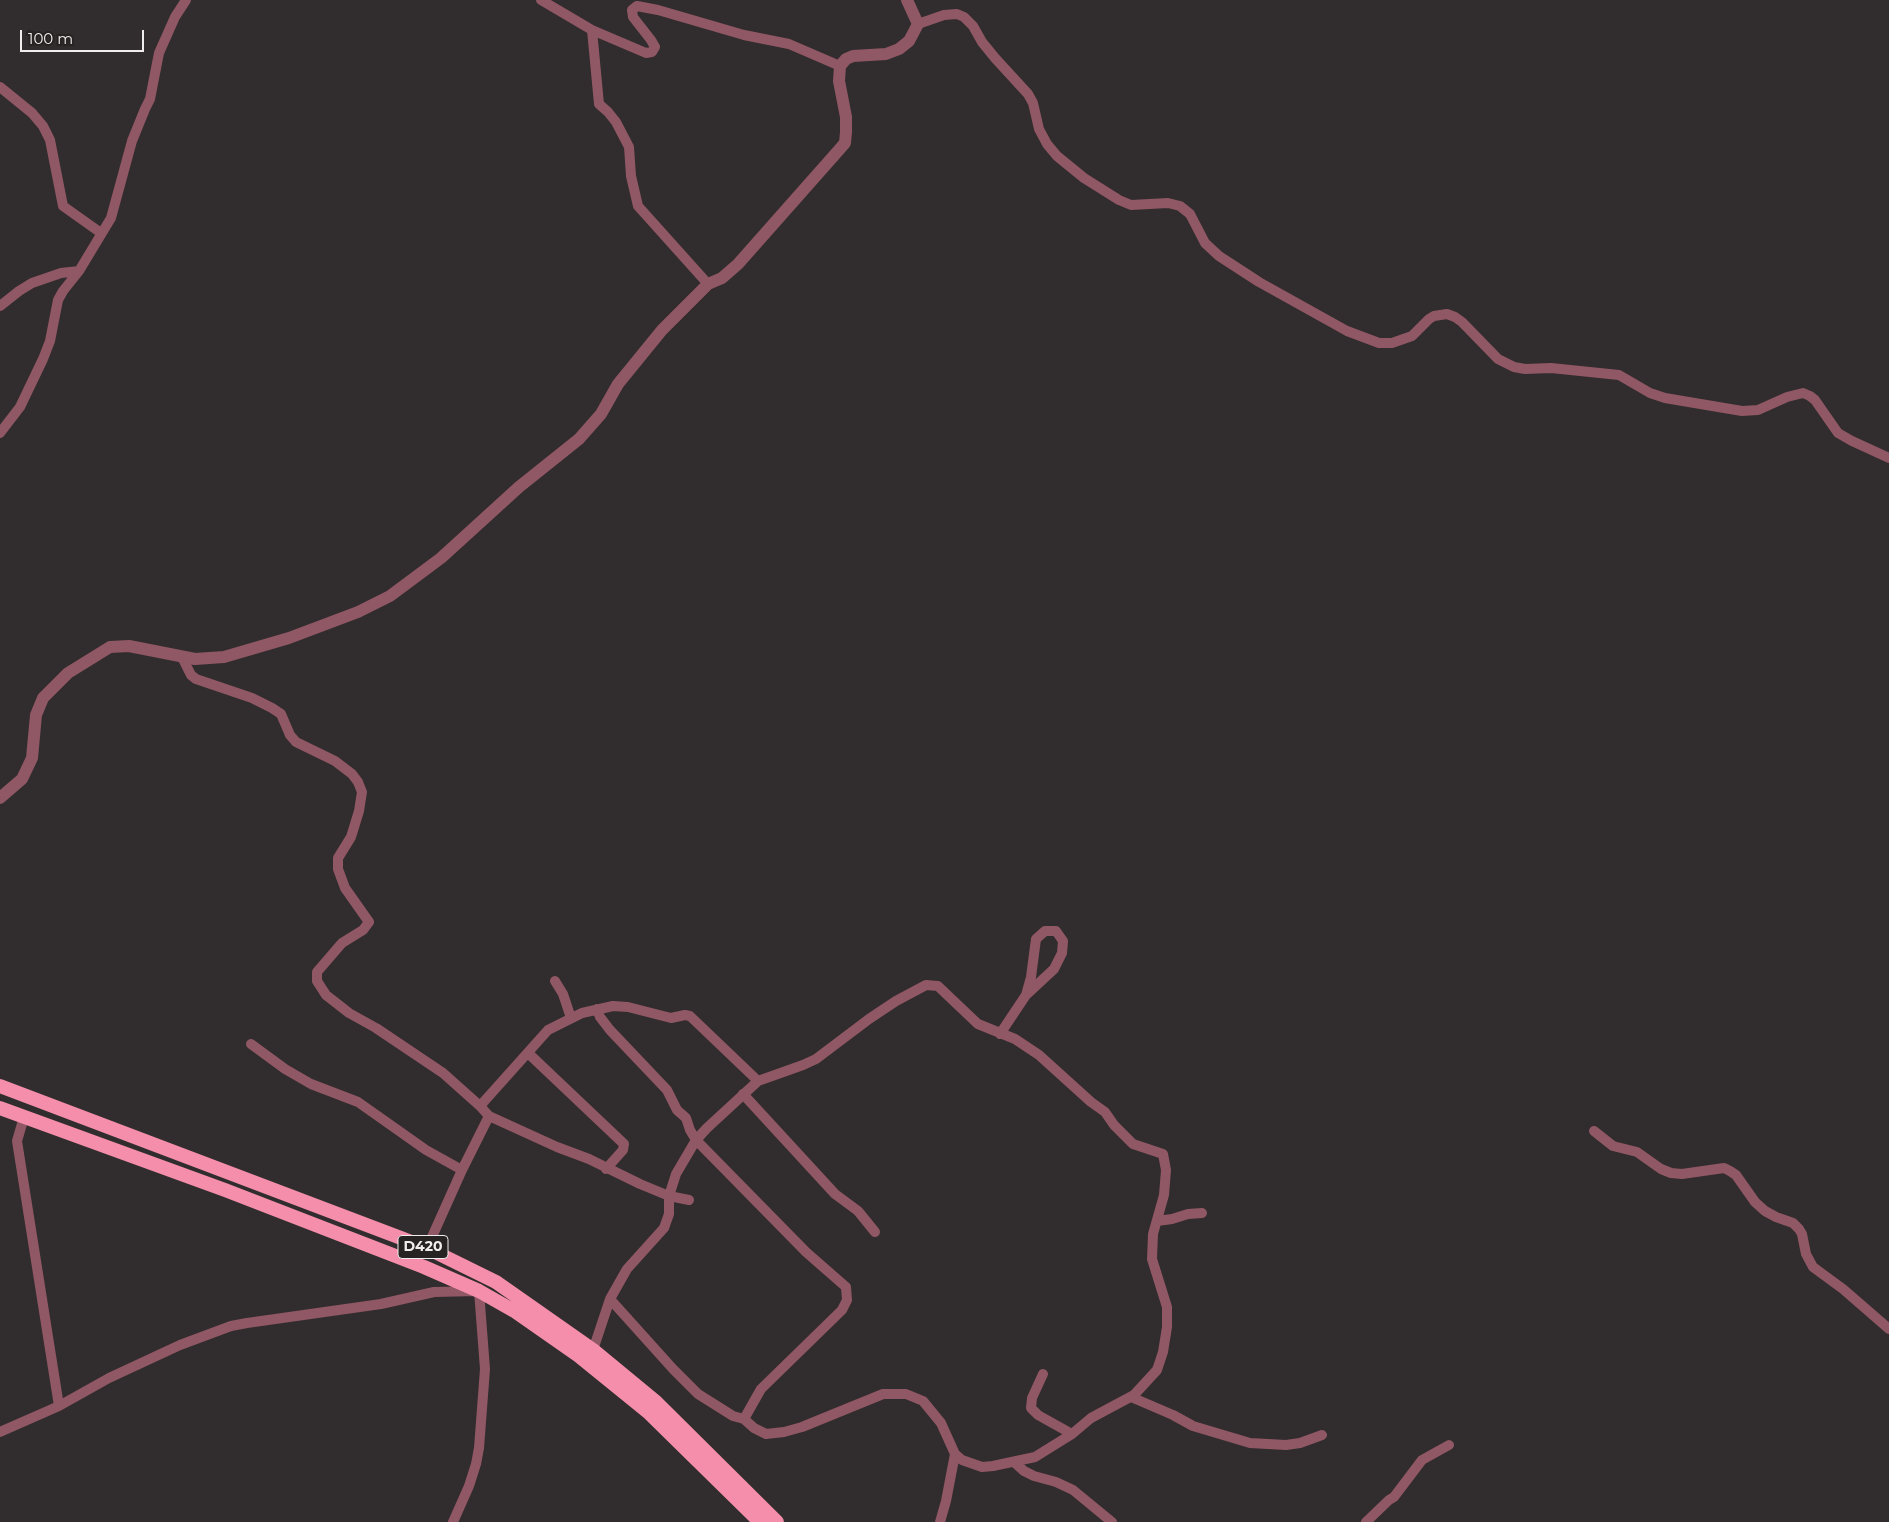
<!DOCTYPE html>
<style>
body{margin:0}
#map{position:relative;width:1889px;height:1522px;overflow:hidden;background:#312c2d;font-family:Montserrat,sans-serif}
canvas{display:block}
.scale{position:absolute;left:20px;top:30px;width:124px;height:22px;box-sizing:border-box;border:2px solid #f0edee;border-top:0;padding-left:6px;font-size:15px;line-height:18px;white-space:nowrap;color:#f0edee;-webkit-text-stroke:4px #272323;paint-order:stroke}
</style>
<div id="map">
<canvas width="1889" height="1522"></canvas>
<div class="scale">100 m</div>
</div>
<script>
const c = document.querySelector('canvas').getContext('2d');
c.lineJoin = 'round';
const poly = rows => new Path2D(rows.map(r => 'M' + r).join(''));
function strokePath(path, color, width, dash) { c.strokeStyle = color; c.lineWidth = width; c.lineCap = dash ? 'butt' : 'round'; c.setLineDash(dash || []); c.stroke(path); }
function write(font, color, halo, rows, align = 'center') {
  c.font = font + ' Montserrat,sans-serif'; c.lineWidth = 5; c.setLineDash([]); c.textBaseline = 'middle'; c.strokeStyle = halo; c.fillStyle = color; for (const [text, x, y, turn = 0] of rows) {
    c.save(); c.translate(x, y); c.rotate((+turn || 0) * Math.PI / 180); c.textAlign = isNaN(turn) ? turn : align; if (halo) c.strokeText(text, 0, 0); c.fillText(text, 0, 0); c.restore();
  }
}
const minor = poly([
 [541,0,592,30,646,53,652,52,655,47,651,40,633,17,632,10,637,6,658,10,744,35,789,44,840,66],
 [918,24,944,15,957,14,964,17,973,26,982,42,995,58,1028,94,1033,103,1039,129,1047,144,1057,156,1084,178,1119,200,1131,205,1168,203,1180,206,1190,214,1205,243,1219,256,1259,282,1347,331,1379,343,1392,343,1412,336,1429,319,1434,316,1447,314,1455,317,1462,322,1498,359,1514,367,1525,369,1551,368,1619,375,1650,393,1665,398,1742,411,1758,410,1787,397,1803,393,1810,396,1815,400,1838,433,1852,441,1889,458],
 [592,30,599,104,608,112,616,122,629,147,631,176,638,206,708,284],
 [0,87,32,113,43,126,50,140,63,206,101,233],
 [0,306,19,291,32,283,61,273,79,271],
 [0,433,20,407,43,359,50,341,58,300,63,291,79,271,111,218,132,141,145,109,150,99,159,53,175,17,186,0],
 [182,657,191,675,196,679,252,698,272,708,281,714,290,735,296,742,335,761,352,774,358,782,362,792,359,811,351,837,338,858,338,869,345,888,369,922,363,930,342,943,317,972,317,981,326,995,349,1013,376,1028,443,1073,480,1106,489,1116,557,1147,589,1159,640,1184,669,1196,689,1200],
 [555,981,563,994,571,1018],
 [597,1009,600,1017,610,1030,667,1090,677,1110,686,1118,690,1130,696,1140,806,1252,846,1287,847,1300,842,1310,761,1389,744,1419],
 [1000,1034,1026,995,1054,969,1062,953,1063,941,1056,931,1045,931,1036,939,1031,977,1026,995],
 [251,1044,285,1069,311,1084,358,1102,426,1150,462,1170],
 [528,1053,624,1144,623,1150,606,1169],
 [743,1094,835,1194,858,1211,875,1232],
 [480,1106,548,1030,582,1013,613,1006,628,1007,671,1018,685,1015,690,1016,758,1081],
 [24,1117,17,1141,59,1406],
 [1594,1131,1613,1146,1637,1152,1661,1169,1671,1173,1682,1174,1724,1168,1730,1171,1736,1175,1755,1202,1765,1211,1776,1217,1793,1223,1799,1229,1802,1234,1806,1254,1813,1267,1843,1289,1889,1329],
 [1157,1221,1172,1219,1188,1214,1202,1213],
 [427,1248,462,1170,489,1116],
 [593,1350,610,1299,627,1269,664,1228,669,1214,669,1196,676,1174,696,1140,707,1128,758,1081,803,1065,816,1059,869,1019,896,1001,926,985,938,986,978,1024,1015,1039,1039,1055,1091,1102,1105,1112,1114,1125,1133,1144,1163,1154,1166,1170,1164,1195,1153,1234,1152,1259,1167,1307,1167,1327,1163,1352,1157,1370,1134,1395,1091,1418,1072,1434,1035,1457,993,1466,982,1467,962,1460,955,1454,941,1423,923,1401,906,1394,883,1394,802,1427,784,1432,766,1434,754,1428,744,1419,733,1416,698,1394,673,1369,610,1299],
 [1043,1374,1032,1398,1031,1408,1038,1415,1072,1434],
 [1131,1397,1173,1415,1193,1426,1250,1443,1286,1445,1300,1443,1322,1435],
 [0,1432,59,1406,109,1378,180,1345,231,1326,247,1323,381,1304,434,1292,479,1291,485,1369,479,1448,476,1464,469,1486,453,1522],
 [1014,1462,1024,1471,1034,1476,1056,1482,1073,1490,1112,1522],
 [940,1522,946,1501,955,1454],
 [1366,1522,1389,1500,1394,1497,1422,1460,1449,1445]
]);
const tertiary = poly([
 [0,798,22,779,32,758,36,715,43,698,68,673,110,647,129,646,195,659,224,657,289,638,358,612,390,596,441,558,519,487,579,439,601,414,618,384,662,330,708,284,722,278,738,264,838,151,845,143,846,132,846,117,839,81,840,66,846,59,853,56,886,54,899,49,909,41,918,24,907,0]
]);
const trunk = poly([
 [0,1086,401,1238,427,1248,496,1282,593,1350,656,1402,777,1522],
 [0,1108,225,1190,424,1267,479,1291,516,1312,579,1356,648,1412,760,1522]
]);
const shields = [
 [423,1247,50]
];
const shieldNames = [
 ["D420",423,1247]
];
strokePath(minor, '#905765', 10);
strokePath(tertiary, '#905765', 12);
strokePath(trunk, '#f48eaa', 14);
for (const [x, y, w] of shields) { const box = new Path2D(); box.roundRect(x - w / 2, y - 11.5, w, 23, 4); c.fillStyle = '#272323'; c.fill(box); strokePath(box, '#f0edee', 1); }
write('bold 14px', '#f0edee', null, shieldNames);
</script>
